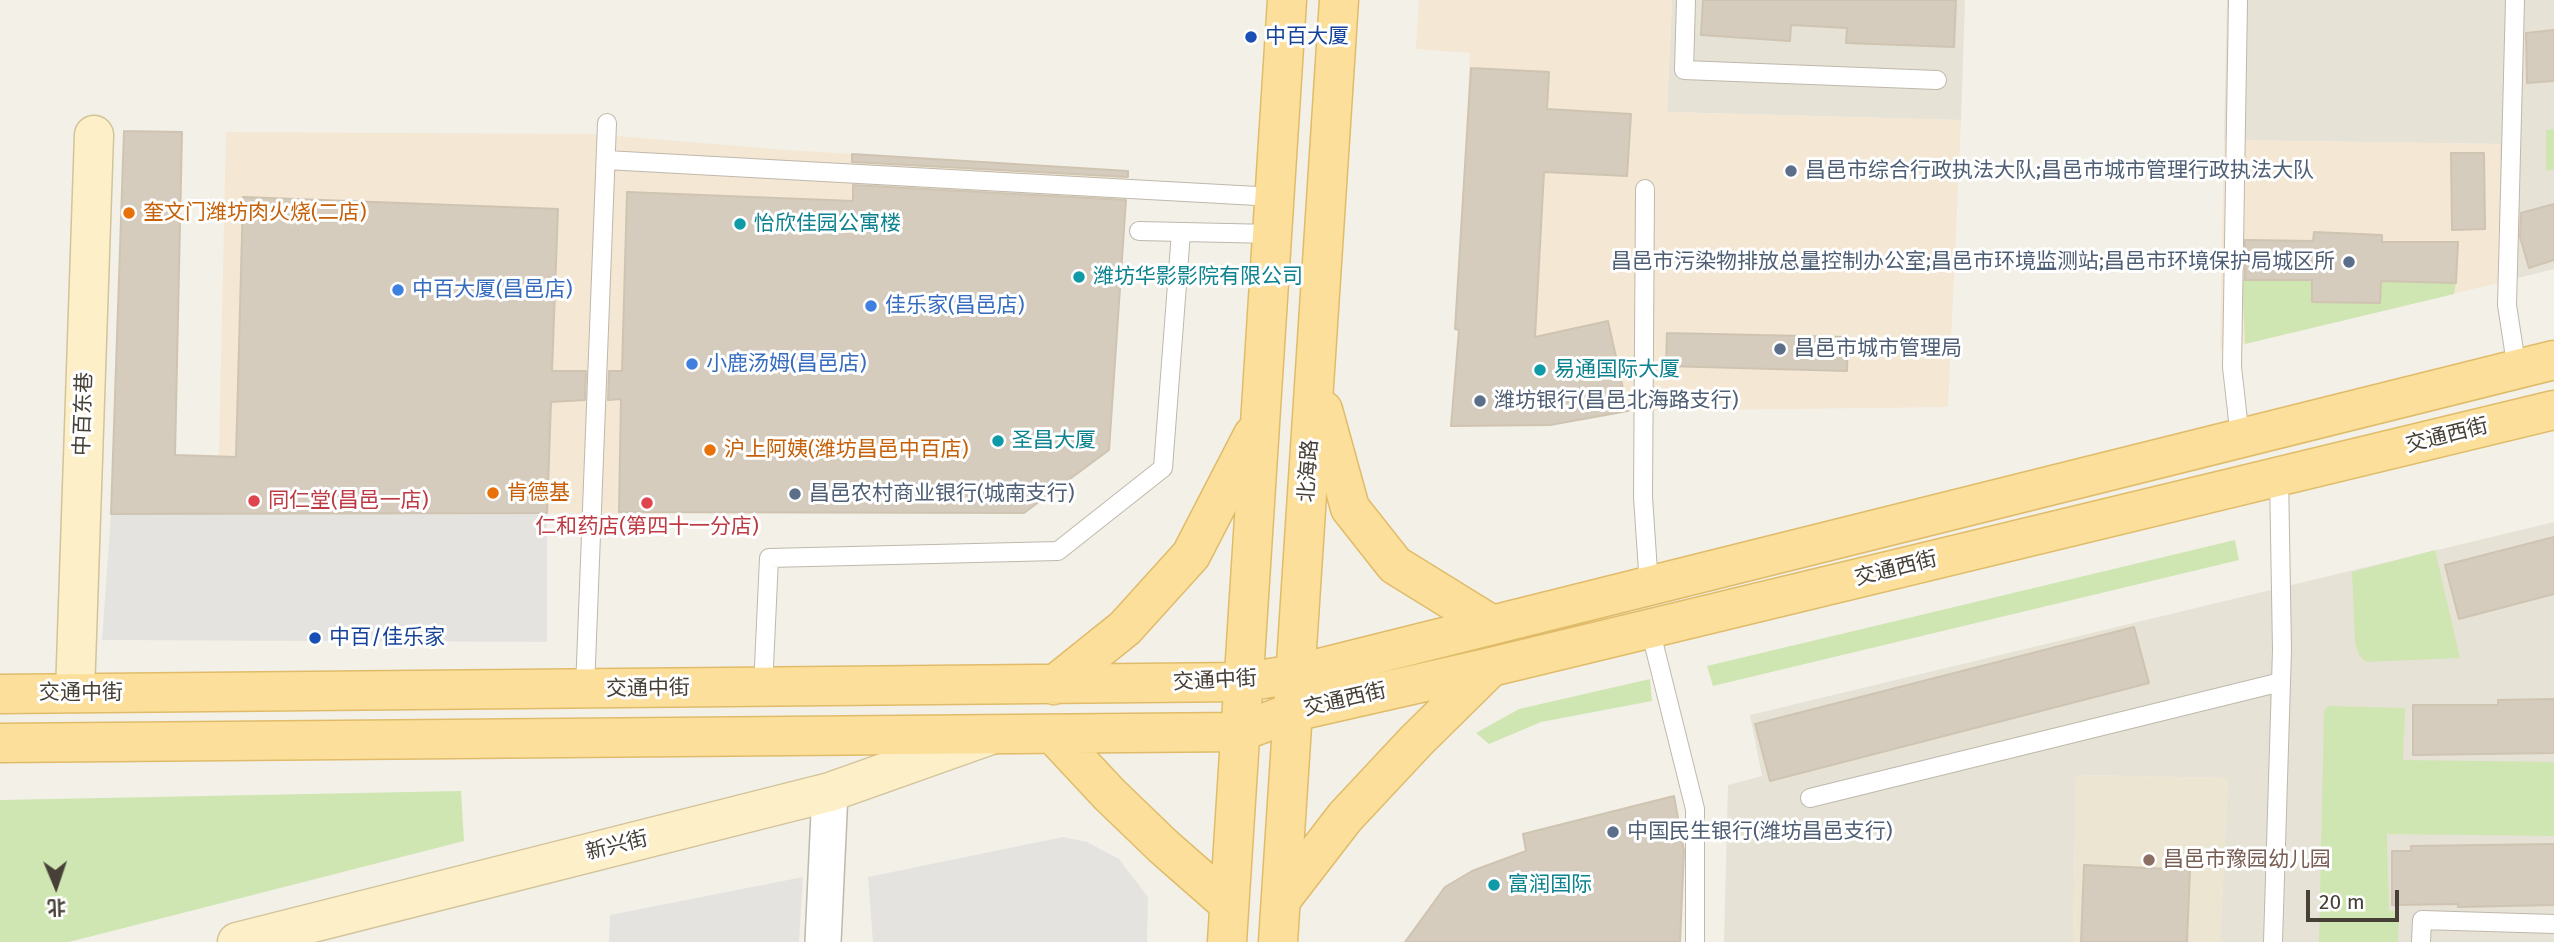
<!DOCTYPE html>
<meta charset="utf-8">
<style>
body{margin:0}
#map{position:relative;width:2554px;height:942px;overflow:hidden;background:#f3f0e8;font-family:"Fira Sans","Noto Sans SC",sans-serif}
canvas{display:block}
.north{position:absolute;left:21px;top:851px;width:70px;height:70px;-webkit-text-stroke:5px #fff;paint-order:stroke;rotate:178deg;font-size:19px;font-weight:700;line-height:28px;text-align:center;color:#464037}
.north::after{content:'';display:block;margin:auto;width:24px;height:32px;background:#464037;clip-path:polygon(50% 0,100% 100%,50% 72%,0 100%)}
.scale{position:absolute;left:2306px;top:890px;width:93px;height:32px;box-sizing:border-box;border:4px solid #464037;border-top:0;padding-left:9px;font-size:21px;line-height:24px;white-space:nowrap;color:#464037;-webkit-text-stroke:5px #fff;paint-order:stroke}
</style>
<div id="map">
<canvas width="2554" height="942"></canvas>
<div class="north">北</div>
<div class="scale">20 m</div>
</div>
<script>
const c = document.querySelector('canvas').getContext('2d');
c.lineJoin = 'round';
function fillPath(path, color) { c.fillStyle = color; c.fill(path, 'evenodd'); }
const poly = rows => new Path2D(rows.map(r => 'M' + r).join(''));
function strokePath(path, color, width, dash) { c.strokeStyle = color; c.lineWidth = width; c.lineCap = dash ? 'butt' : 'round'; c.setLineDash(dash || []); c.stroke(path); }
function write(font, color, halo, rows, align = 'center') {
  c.font = font + ' "Fira Sans","Noto Sans SC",sans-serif'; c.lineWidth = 6; c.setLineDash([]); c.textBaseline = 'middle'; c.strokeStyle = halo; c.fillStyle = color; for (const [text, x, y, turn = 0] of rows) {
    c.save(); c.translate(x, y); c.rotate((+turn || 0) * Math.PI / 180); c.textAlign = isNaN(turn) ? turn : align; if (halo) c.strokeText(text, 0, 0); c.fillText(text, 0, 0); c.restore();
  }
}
const residential = poly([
 [1672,0,1965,0,1961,120,1667,112],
 [2227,0,2554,0,2554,269,2498,283,2500,144,2224,140],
 [2554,522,2554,942,2220,942,2228,778,2076,775,2073,942,1724,942,1728,785,1762,776,1750,715]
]);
const commercial = poly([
 [1419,0,1672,0,1664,168,1667,112,1961,120,1948,407,1630,411,1550,425,1451,426,1459,330,1455,329,1470,53,1416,49],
 [226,132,591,134,787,150,1128,171,1109,450,1024,513,111,514,113,455,219,455],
 [2224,140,2500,144,2498,283,2220,350]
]);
const education = poly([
 [2076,775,2228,778,2220,942,2073,942]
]);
const green = poly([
 [2554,129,2554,169,2546,171,2546,130],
 [2242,280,2312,280,2312,302,2380,303,2381,281,2456,283,2454,294,2245,344],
 [2235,540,2239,560,1713,686,1707,666],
 [2435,550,2460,658,2366,662,2359,655,2355,643,2352,572],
 [1650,679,1652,701,1541,722,1489,744,1476,733,1519,709],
 [2329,706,2405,708,2403,760,2554,762,2554,836,2387,834,2389,911,2399,911,2398,942,2319,942,2324,711],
 [461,791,464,841,69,942,0,942,0,800]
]);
const parking = poly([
 [547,513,547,642,102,640,111,514],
 [1063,837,1087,842,1119,859,1148,897,1147,942,873,942,868,877],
 [803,877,799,942,609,942,610,915]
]);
const building = poly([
 [1703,0,1956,0,1954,47,1846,43,1847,28,1791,25,1790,41,1701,35,1703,0],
 [2554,30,2554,81,2527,83,2526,33,2554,30],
 [1471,68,1549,72,1547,109,1631,114,1627,176,1544,172,1535,337,1608,321,1628,411,1550,425,1451,426,1459,330,1455,329,1471,68],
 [124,131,182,132,175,455,236,457,243,197,558,209,552,371,586,371,585,400,551,402,547,513,111,514,124,131],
 [2451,153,2484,153,2485,229,2452,230,2451,153],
 [852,154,1128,171,1128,177,852,162,852,154],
 [853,185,1126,200,1109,450,1024,513,619,512,621,399,608,400,609,371,622,371,627,192,853,201,853,185],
 [2554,204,2554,260,2529,268,2520,237,2521,213,2554,204],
 [2314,232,2382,235,2382,242,2458,242,2456,283,2381,281,2380,303,2312,302,2312,280,2245,280,2245,240,2313,241,2314,232],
 [1667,333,1848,337,1847,371,1666,366,1667,333],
 [2554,537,2554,594,2459,619,2445,565,2554,537],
 [2134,627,2149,683,1770,781,1755,724,2134,627],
 [2554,699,2554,753,2413,755,2413,705,2498,705,2498,700,2554,699],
 [1674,796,1684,851,1680,942,1405,942,1445,887,1472,871,1526,851,1523,834,1674,796],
 [2554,844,2554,905,2458,907,2458,904,2392,905,2392,851,2411,851,2411,846,2554,844],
 [2084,865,2190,870,2187,942,2081,942,2084,865]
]);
const lane = poly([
 [1686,0,1684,70,1937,80],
 [2238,0,2232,367,2240,438],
 [2515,0,2507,305,2517,370],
 [606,160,1275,197],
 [1645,189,1643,497,1649,586],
 [1139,231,1272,234],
 [1650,629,1695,809,1695,942],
 [763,688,769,558,1058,551,1163,468,1181,232],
 [585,689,607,123],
 [1810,798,2281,682],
 [2273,942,2282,650,2279,476],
 [2421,942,2422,920,2554,924]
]);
const street = poly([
 [823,942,830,792]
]);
const secondary = poly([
 [75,693,94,135],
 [237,942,830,792,988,736]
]);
const primary = poly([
 [1323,410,1350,508,1395,565,1492,625],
 [1054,685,1125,628,1191,555,1253,435],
 [0,694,1244,682,1296,674,2554,360],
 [1053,734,1109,794,1164,847,1229,904],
 [0,743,1240,732,1293,712,1491,667,2554,410],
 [1281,900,1345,817,1416,741,1491,667],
 [1227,942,1287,0],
 [1278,942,1339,0]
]);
const markers = [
 [1251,37,7,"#1a4fb4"],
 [1791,171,7,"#5c6f8a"],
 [129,213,7,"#e8710a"],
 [740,224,7,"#0f9aa8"],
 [2349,262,7,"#5c6f8a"],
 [1079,277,7,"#0f9aa8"],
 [398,290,7,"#3f7fe0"],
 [871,306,7,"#3f7fe0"],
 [1780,349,7,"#5c6f8a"],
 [692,364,7,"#3f7fe0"],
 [1540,370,7,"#0f9aa8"],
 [1480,401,7,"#5c6f8a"],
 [998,441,7,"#0f9aa8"],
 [710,450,7,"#e8710a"],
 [493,493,7,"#e8710a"],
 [795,494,7,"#5c6f8a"],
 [254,501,7,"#e0444e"],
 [647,503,7,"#e0444e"],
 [315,638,7,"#1a4fb4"],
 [1613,832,7,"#5c6f8a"],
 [2149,860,7,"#8d6e63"],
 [1494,885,7,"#0f9aa8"]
];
const transitNames = [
 ["中百大厦",1265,37],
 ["中百/佳乐家",329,638]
];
const serviceNames = [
 ["昌邑市综合行政执法大队;昌邑市城市管理行政执法大队",1805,171],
 ["昌邑市污染物排放总量控制办公室;昌邑市环境监测站;昌邑市环境保护局城区所",2335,262,"right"],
 ["昌邑市城市管理局",1794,349],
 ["潍坊银行(昌邑北海路支行)",1494,401],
 ["昌邑农村商业银行(城南支行)",809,494],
 ["中国民生银行(潍坊昌邑支行)",1627,832]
];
const foodNames = [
 ["奎文门潍坊肉火烧(二店)",143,213],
 ["沪上阿姨(潍坊昌邑中百店)",724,450],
 ["肯德基",507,493]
];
const cultureNames = [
 ["怡欣佳园公寓楼",754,224],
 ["潍坊华影影院有限公司",1093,277],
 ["易通国际大厦",1554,370],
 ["圣昌大厦",1012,441],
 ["富润国际",1508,885]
];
const shopNames = [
 ["中百大厦(昌邑店)",412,290],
 ["佳乐家(昌邑店)",885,306],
 ["小鹿汤姆(昌邑店)",706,364]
];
const streetNames = [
 ["中百东巷",84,414,-88],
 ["交通西街",2447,436,-14],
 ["北海路",1309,471,-86],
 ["交通西街",1896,569,-14],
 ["交通中街",1215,681,-3],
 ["交通中街",648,689,-1],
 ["交通中街",81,693],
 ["交通西街",1345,700,-13],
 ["新兴街",617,846,-14]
];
const healthNames = [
 ["同仁堂(昌邑一店)",268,501],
 ["仁和药店(第四十一分店)",647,527,"center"]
];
const educationNames = [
 ["昌邑市豫园幼儿园",2163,860]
];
fillPath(residential, '#e7e2d6');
fillPath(commercial, '#f4e7d4');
fillPath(education, '#ece5d2');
fillPath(green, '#cfe6b2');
fillPath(parking, '#e5e3e0');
fillPath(building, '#d5ccbe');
strokePath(building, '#cfc4b1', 2);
strokePath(lane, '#bfb8ab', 20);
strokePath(street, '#bfb8ab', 38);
strokePath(secondary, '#d2c399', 41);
strokePath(primary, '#e0bc6a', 41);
strokePath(lane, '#fff', 18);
strokePath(street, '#fff', 35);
strokePath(secondary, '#fdf0c9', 38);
strokePath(primary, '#fbdf9a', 38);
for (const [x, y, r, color] of markers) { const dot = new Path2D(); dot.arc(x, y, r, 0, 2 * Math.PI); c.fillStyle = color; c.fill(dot); strokePath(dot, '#fff', 2.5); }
write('21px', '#164399', '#fff', transitNames, 'left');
write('21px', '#4e5e75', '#fff', serviceNames, 'left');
write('21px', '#c56008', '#fff', foodNames, 'left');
write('21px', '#0d838f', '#fff', cultureNames, 'left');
write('21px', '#366cbe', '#fff', shopNames, 'left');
write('21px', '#464037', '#fff', streetNames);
write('21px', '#be3a42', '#fff', healthNames, 'left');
write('21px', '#785e54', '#fff', educationNames, 'left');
</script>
